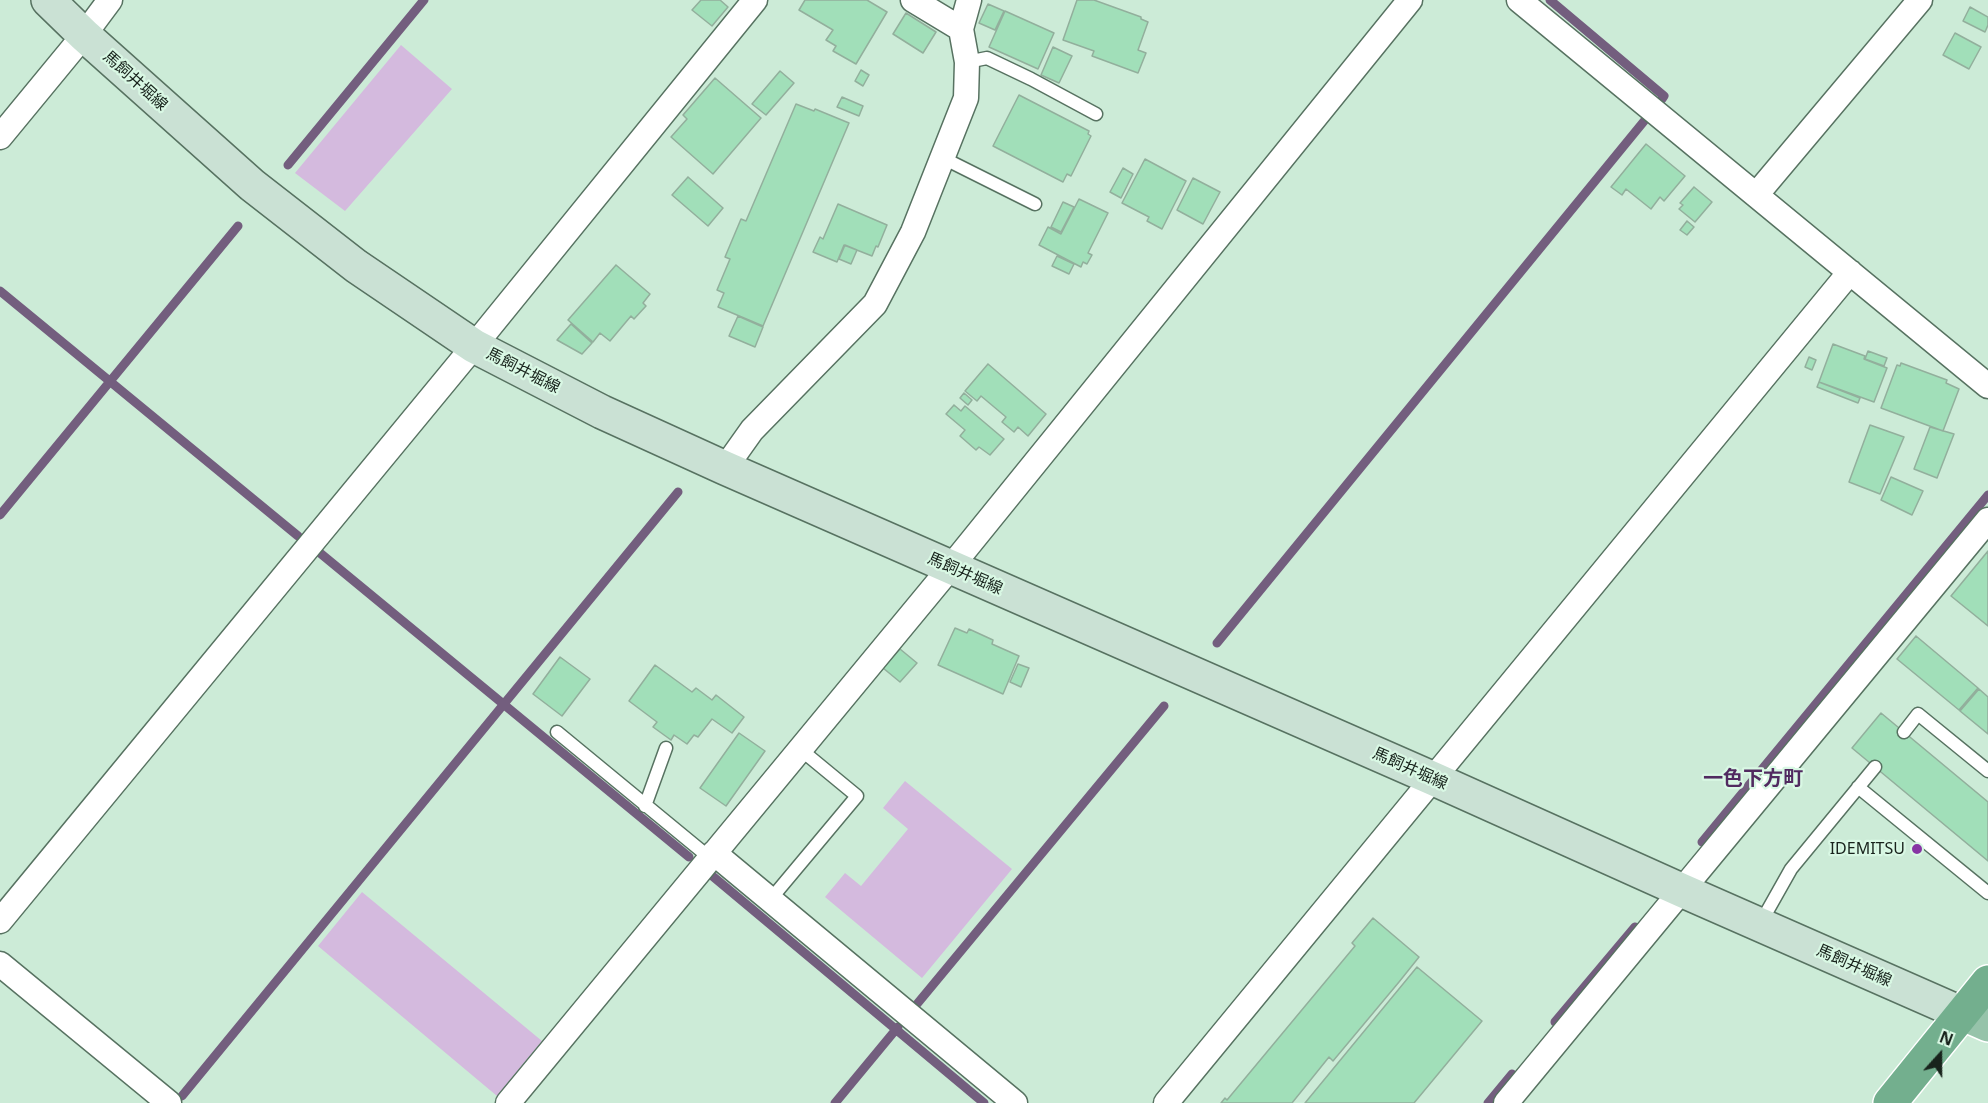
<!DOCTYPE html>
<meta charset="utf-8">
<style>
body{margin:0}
#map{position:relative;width:1988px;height:1103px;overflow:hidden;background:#ccebd7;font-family:"Noto Sans",sans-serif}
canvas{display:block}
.north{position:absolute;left:1910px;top:1025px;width:60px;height:60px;-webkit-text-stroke:4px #d9f8e4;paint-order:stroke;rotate:21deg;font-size:16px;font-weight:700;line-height:24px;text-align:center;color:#18231c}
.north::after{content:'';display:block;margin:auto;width:21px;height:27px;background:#18231c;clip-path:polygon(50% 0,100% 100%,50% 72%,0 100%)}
</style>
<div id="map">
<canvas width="1988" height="1103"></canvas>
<div class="north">N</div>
</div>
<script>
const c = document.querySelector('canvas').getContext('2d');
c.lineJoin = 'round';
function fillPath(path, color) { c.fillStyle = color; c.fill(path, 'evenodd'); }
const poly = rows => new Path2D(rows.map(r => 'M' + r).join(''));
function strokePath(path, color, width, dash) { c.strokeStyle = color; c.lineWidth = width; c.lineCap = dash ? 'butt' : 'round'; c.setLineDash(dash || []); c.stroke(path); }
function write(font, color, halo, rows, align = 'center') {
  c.font = font + ' "Noto Sans","Noto Sans JP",sans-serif'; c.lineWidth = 4.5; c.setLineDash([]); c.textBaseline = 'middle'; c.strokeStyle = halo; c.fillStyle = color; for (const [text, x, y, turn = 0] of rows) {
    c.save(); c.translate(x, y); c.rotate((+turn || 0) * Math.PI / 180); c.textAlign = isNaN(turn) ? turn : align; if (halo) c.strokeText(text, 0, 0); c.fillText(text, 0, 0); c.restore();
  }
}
const green = poly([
 [401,45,452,89,345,211,295,173],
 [905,781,1012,869,922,978,825,897,845,873,861,886,908,829,883,808],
 [362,892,542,1041,497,1096,318,946]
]);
const stream = poly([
 [1550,0,1664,96,1662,99],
 [288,165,424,0],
 [0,291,298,536],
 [0,515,238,226],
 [320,553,689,857],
 [1217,643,1645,120],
 [1702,842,1988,495],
 [710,874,984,1103],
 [917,1004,1164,706],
 [1555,1022,1635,927],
 [182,1096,678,492],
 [835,1103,898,1027],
 [1488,1103,1512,1074]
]);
const building = poly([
 [701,0,720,0,728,7,712,26,692,10,701,0],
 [805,0,867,0,887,12,856,64,833,51,836,46,826,40,833,30,799,10,805,0],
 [1077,0,1094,0,1141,17,1141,19,1148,22,1138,50,1146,53,1138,73,1092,56,1094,51,1063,40,1077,0],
 [988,4,1004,11,995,30,979,23,988,4],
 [1970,7,1988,17,1988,25,1985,32,1963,21,1970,7],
 [1005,11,1054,33,1038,69,989,47,1005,11],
 [906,13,936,32,923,53,893,34,906,13],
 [1955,33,1981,47,1969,69,1943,55,1955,33],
 [1053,47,1072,56,1059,83,1041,75,1053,47],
 [861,70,869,75,863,86,855,81,861,70],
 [780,71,794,83,766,115,752,104,780,71],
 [715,78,761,118,713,174,671,137,687,119,683,115,715,78],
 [1019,95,1089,131,1088,134,1091,136,1071,176,1067,174,1063,182,993,146,1019,95],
 [842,97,863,106,859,116,837,107,842,97],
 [796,104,814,111,815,109,849,123,763,326,718,307,724,293,717,290,730,259,725,257,741,219,746,221,796,104],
 [1646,144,1685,176,1664,201,1660,197,1651,209,1626,189,1622,195,1611,187,1646,144],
 [1145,159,1186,181,1162,229,1147,221,1149,217,1122,203,1145,159],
 [1123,168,1133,174,1121,198,1110,192,1123,168],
 [688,177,723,208,708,226,672,195,688,177],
 [1193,178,1220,192,1203,224,1177,210,1193,178],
 [1694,187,1712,202,1695,222,1679,209,1683,205,1680,203,1694,187],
 [1079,199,1108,213,1088,253,1092,255,1087,264,1083,262,1081,267,1039,245,1048,227,1061,234,1079,199],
 [1063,202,1074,207,1061,232,1051,227,1063,202],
 [838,204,887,225,878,247,876,246,872,256,844,245,837,262,813,252,820,237,823,239,838,204],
 [1687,221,1694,227,1687,235,1680,230,1687,221],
 [845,245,857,250,851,264,839,259,845,245],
 [1057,256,1074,264,1069,274,1052,266,1057,256],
 [616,265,650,294,643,303,646,306,634,319,631,316,610,341,600,333,593,342,568,320,616,265],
 [738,316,763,327,755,347,729,336,738,316],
 [571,324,592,343,582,354,557,340,571,324],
 [1833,344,1865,356,1864,359,1887,368,1874,402,1819,382,1833,344],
 [1868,351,1887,358,1884,366,1865,359,1868,351],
 [1809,357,1816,360,1812,370,1805,367,1809,357],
 [1901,363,1947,380,1946,383,1959,389,1943,431,1881,408,1897,365,1900,366,1901,363],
 [988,364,1046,414,1028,436,1018,427,1014,432,1002,422,1006,417,981,396,977,401,965,391,988,364],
 [1819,382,1860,398,1858,403,1817,387,1819,382],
 [964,393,972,400,968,405,960,398,964,393],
 [954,405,961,411,965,406,1004,439,990,455,979,447,976,450,960,436,965,430,946,414,954,405],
 [1870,425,1904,437,1880,494,1849,482,1870,425],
 [1930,427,1954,434,1937,478,1914,469,1930,427],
 [1891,477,1923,491,1912,515,1881,500,1891,477],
 [1988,551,1988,626,1951,596,1988,551],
 [955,628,967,633,969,629,993,640,992,644,1019,656,1003,694,938,665,955,628],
 [1916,636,1978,688,1959,710,1897,659,1916,636],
 [900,649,917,663,900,682,883,668,900,649],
 [560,657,590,679,562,716,533,694,560,657],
 [1018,664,1029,668,1021,687,1010,682,1018,664],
 [655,665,692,692,696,688,712,700,716,695,744,717,732,733,712,719,698,737,694,735,687,744,674,735,671,740,653,727,657,722,629,701,655,665],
 [1979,689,1988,697,1988,734,1960,711,1979,689],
 [1881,713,1988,802,1988,861,1852,748,1881,713],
 [739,733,765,751,726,806,700,788,739,733],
 [1373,918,1419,957,1399,982,1333,1061,1329,1057,1292,1103,1221,1103,1225,1098,1227,1100,1355,946,1352,943,1373,918],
 [1417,967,1482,1021,1414,1103,1305,1103,1417,967]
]);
const service = poly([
 [967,62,987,58,1031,79,1096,114],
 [943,158,1035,204],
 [557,732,710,858],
 [1904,732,1918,714,1988,771],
 [1858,787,1988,893],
 [645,806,666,748],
 [770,900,857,796,800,749],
 [1760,924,1791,869,1875,767]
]);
const minor = poly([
 [913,0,961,29],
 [1519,0,1988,386],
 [0,137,84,35,110,0],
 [1756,195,1920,0],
 [725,468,752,430,875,304,913,232,966,98,967,62,961,29,969,0],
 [714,853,1015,1103],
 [0,921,474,346,755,0],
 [0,964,169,1103],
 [508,1103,950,568,1410,0],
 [1166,1103,1850,272],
 [1506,1103,1988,520]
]);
const secondary = poly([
 [48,0,84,35,252,185,356,266,474,346,602,412,725,468,1434,779,1681,890,1963,1014]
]);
const primary = poly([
 [1963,1014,1988,1025]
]);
const trunk = poly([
 [1890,1103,1988,982]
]);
const markers = [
 [1917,849,6,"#8735a4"]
];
const streetNames = [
 ["馬飼井堀線",135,81,42],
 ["馬飼井堀線",523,371,27],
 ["馬飼井堀線",965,574,24],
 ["馬飼井堀線",1410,769,24],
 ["馬飼井堀線",1854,966,24]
];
const poiNames = [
 ["IDEMITSU",1905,849]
];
const quarterNames = [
 ["一色下方町",1753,779]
];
fillPath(green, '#d4bade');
strokePath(stream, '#735e7e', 9);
fillPath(building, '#a1dfb9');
strokePath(building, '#92af9c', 1.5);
strokePath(service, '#577261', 15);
strokePath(minor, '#577261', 27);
strokePath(secondary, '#577261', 36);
strokePath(primary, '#fff', 36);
strokePath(trunk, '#fff', 36);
strokePath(service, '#fff', 12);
strokePath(minor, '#fff', 24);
strokePath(secondary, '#cae1d4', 33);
strokePath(primary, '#96c3aa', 33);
strokePath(trunk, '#73af8e', 33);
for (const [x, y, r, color] of markers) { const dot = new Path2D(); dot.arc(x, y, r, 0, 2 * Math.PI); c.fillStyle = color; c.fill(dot); strokePath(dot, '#d9f8e4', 2); }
write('16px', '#18231c', '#d9f8e4', streetNames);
write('16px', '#18231c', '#d9f8e4', poiNames, 'right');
write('bold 20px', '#512a60', '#d9f8e4', quarterNames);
</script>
